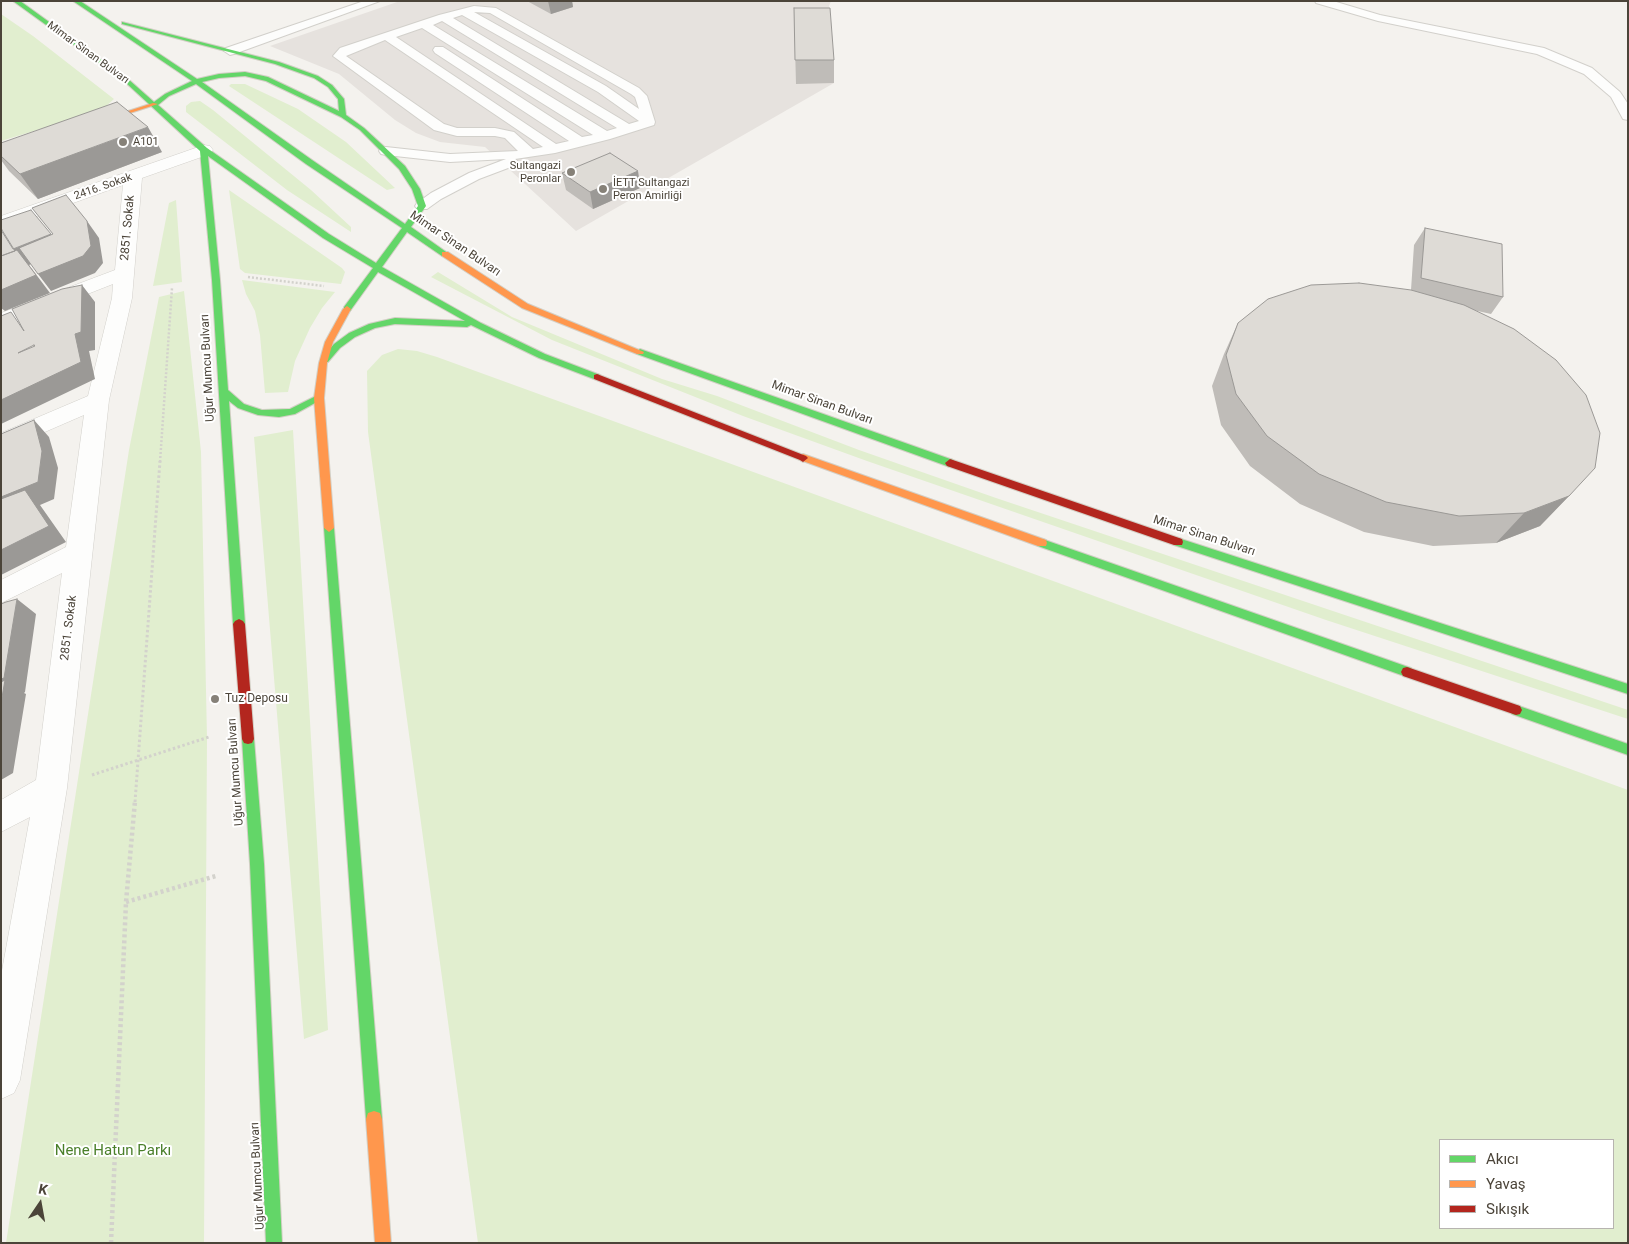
<!DOCTYPE html>
<meta charset="utf-8">
<style>
body{margin:0}
#map{position:relative;width:1629px;height:1244px;overflow:hidden;background:#f4f2ee;font-family:Roboto,sans-serif}
canvas{display:block}
.frame{position:absolute;inset:0;border:2px solid #4b4439;pointer-events:none}
.legend{position:absolute;left:1439px;top:1139px;width:175px;height:90px;box-sizing:border-box;background:#fff;border:1px solid #b7b4b0;margin:0;padding:6px 9px;list-style:none;font-size:15px;color:#4b4439}
.legend li{display:flex;align-items:center;gap:10px;height:25px}
.legend b{width:25px;border:1px solid #b7b4b0}
.north{position:absolute;left:15px;top:1179px;width:50px;height:50px;-webkit-text-stroke:4px #fff;paint-order:stroke;rotate:12deg;font-size:14px;font-weight:700;line-height:20px;text-align:center;color:#4b4439}
.north::after{content:'';display:block;margin:auto;width:18px;height:22px;background:#4b4439;clip-path:polygon(50% 0,100% 100%,50% 72%,0 100%)}
</style>
<div id="map">
<canvas width="1629" height="1244"></canvas>
<div class="frame"></div>
<ul class="legend">
<li><b style="height:6px;background:#63d668"></b>Akıcı</li>
<li><b style="height:6px;background:#ff974d"></b>Yavaş</li>
<li><b style="height:6px;background:#b3261e"></b>Sıkışık</li>
</ul>
<div class="north">K</div>
</div>
<script>
const c = document.querySelector('canvas').getContext('2d');
c.lineJoin = 'round';
function fillPath(path, color) { c.fillStyle = color; c.fill(path, 'evenodd'); }
const poly = rows => new Path2D(rows.map(r => 'M' + r).join(''));
function strokePath(path, color, width, dash) { c.strokeStyle = color; c.lineWidth = width; c.lineCap = dash ? 'butt' : 'round'; c.setLineDash(dash || []); c.stroke(path); }
function write(font, color, halo, rows, align = 'center') {
  c.font = font + ' Roboto,sans-serif'; c.lineWidth = 4; c.setLineDash([]); c.textBaseline = 'middle'; c.strokeStyle = halo; c.fillStyle = color; for (const [text, x, y, turn = 0] of rows) {
    c.save(); c.translate(x, y); c.rotate((+turn || 0) * Math.PI / 180); c.textAlign = isNaN(turn) ? turn : align; if (halo) c.strokeText(text, 0, 0); c.fillText(text, 0, 0); c.restore();
  }
}
const industrial = poly([
 [400,1,831,1,829,6,830,30,834,83,576,231,485,147,440,142,416,133,395,120,339,74,270,46]
]);
const green = poly([
 [1,14,33,36,114,99,104,108,90,114,1,141],
 [231,84,245,84,298,109,346,142,395,188,387,190,229,86],
 [200,101,213,110,311,190,351,227,351,232,287,190,186,112,186,106,191,102],
 [229,190,342,268,345,272,341,284,245,273,240,269],
 [176,200,182,282,153,286,169,203],
 [438,272,512,317,662,379,717,396,859,450,996,498,1628,710,1628,719,1326,620,867,461,743,416,552,340,431,277],
 [242,280,335,292,322,308,310,328,295,361,288,392,265,393,260,335,255,311,246,294],
 [184,291,201,452,207,738,204,1243,6,1243,129,450,159,297],
 [398,349,417,351,437,357,1628,790,1628,1243,478,1243,368,432,367,371,382,355],
 [1440,1140,1613,1140,1613,1228,1440,1228],
 [293,430,328,1030,304,1039,254,437]
]);
const pathFar2 = poly([
 [248,277,324,286],
 [160,462,172,288]
]);
const pathFar1 = poly([
 [92,775,209,737],
 [135,802,160,461]
]);
const path = poly([
 [126,902,216,876],
 [111,1243,126,902,135,801]
]);
const lane = poly([
 [364,1,380,1,234,54,230,55,224,51,226,48,364,1],
 [1315,1,1333,1,1380,15,1544,48,1592,68,1620,92,1628,104,1628,120,1623,119,1611,97,1584,74,1537,54,1378,21,1316,3,1315,1],
 [474,6,496,8,639,88,647,96,655,122,654,125,610,139,555,153,515,159,518,162,516,165,479,179,441,199,427,209,417,209,415,206,417,203,431,193,469,173,506,159,450,162,386,155,381,154,379,151,381,148,386,147,450,154,518,151,505,138,495,136,457,136,434,130,333,56,340,48,439,15,474,6],
 [474,12,490,13,631,94,635,97,639,109,606,86,474,12],
 [462,15,598,92,639,121,629,124,453,18,462,15],
 [442,21,617,128,607,131,433,25,442,21],
 [422,28,593,135,582,137,443,47,435,47,433,50,435,53,569,141,556,144,396,37,422,28],
 [385,40,543,147,533,149,514,132,509,131,495,128,457,128,444,124,346,56,385,40]
]);
const street = poly([
 [204,145,210,146,213,150,210,154,142,178,132,298,109,400,67,788,20,1080,14,1093,1,1099,1,976,30,817,1,832,1,800,36,780,62,573,1,603,1,580,66,547,84,415,1,451,1,433,88,396,112,298,113,284,1,328,1,313,115,270,123,185,1,229,1,216,204,145]
]);
const fast = poly([
 [13,1,20,1,128,79,154,102,165,94,192,81,73,1,80,1,197,79,219,74,245,72,268,77,339,111,338,99,328,87,314,78,275,64,122,24,122,22,279,62,318,76,332,85,344,99,346,115,364,128,405,166,420,189,426,206,411,227,449,254,442,256,407,232,382,267,481,323,545,354,600,375,600,379,594,379,539,358,471,325,467,327,395,324,375,328,355,337,340,348,328,362,322,362,322,358,334,344,349,333,369,324,395,318,465,321,378,272,350,311,344,311,344,307,373,268,323,238,208,156,220,280,228,390,244,404,262,410,290,409,316,396,319,395,324,398,295,414,279,417,258,415,238,408,229,401,245,624,243,627,239,629,235,627,233,624,212,280,200,151,124,81,13,1],
 [245,76,266,81,341,117,360,130,399,169,412,189,418,206,405,224,312,160,202,82,219,78,245,76],
 [196,84,306,164,402,228,376,263,329,234,207,148,158,105,169,96,196,84],
 [640,349,953,460,955,463,950,467,947,466,637,354,636,352,640,349],
 [329,524,334,528,382,1119,380,1125,374,1127,368,1125,366,1119,324,528,329,524],
 [1178,538,1628,684,1628,694,1174,545,1173,542,1174,539,1178,538],
 [1042,539,1411,668,1413,672,1411,676,1407,677,1038,546,1037,543,1038,540,1042,539],
 [1516,705,1628,744,1628,755,1512,714,1510,710,1512,706,1516,705],
 [248,734,252,735,254,739,264,864,282,1243,266,1243,250,864,242,739,244,735,248,734]
]);
const slow = poly([
 [153,103,158,104,96,124,91,123,153,103],
 [442,252,448,252,528,304,644,352,643,354,637,354,522,308,442,256,442,252],
 [347,306,351,309,333,342,327,363,324,398,334,528,329,532,324,528,314,398,319,363,325,342,343,309,347,306],
 [803,454,1046,540,1047,543,1046,546,1038,546,800,460,798,458,803,454],
 [374,1111,380,1113,382,1119,391,1243,375,1243,366,1119,368,1113,374,1111]
]);
const jam = poly([
 [597,374,806,456,808,458,803,462,800,460,594,379,594,375,597,374],
 [950,459,1182,539,1183,542,1182,545,1174,545,947,466,945,463,950,459],
 [239,619,243,621,245,624,254,739,252,743,248,744,244,743,242,739,233,624,235,621,239,619],
 [1407,667,1520,706,1522,710,1520,714,1516,715,1403,676,1401,672,1403,668,1407,667]
]);
const wall = poly([
 [527,1,572,1,573,7,551,14],
 [794,8,834,60,834,83,796,84],
 [1,143,162,152,38,199,9,171,1,160],
 [638,171,640,188,593,209,566,190,562,173],
 [1425,228,1503,297,1491,314,1473,310,1569,496,1540,526,1496,543,1433,546,1364,532,1300,504,1250,466,1221,425,1212,386,1224,354,1238,323,1411,290,1414,245]
]);
const shadedWall = poly([
 [548,1,572,1,573,7,551,14],
 [148,127,162,152,38,199,20,174],
 [638,171,640,188,593,209,590,192],
 [87,221,99,238,103,263,95,273,51,291,38,274],
 [51,234,64,251,29,265,50,293,5,311,1,308,1,290,13,249],
 [82,285,95,302,95,350,89,351,95,379,1,424,1,400,75,334],
 [34,420,49,437,58,468,54,499,40,505,66,542,1,575,1,497],
 [1569,496,1540,526,1496,543,1524,513],
 [17,599,36,614,25,692,24,693,26,694,13,773,1,780,1,679]
]);
const building = poly([
 [794,8,830,8,834,60,795,60,794,8],
 [117,102,148,127,20,174,1,156,1,143,117,102],
 [610,153,638,171,590,192,562,173,610,153],
 [66,195,87,221,91,246,83,256,38,274,19,248,53,234,32,208,66,195],
 [31,210,51,234,13,249,1,230,1,220,31,210],
 [1425,228,1502,244,1503,297,1421,278,1425,228],
 [2,230,15,251,1,256,1,231,2,230],
 [17,250,36,275,1,290,1,256,17,250],
 [1359,283,1411,290,1464,305,1514,329,1556,360,1586,395,1600,433,1595,468,1569,496,1524,513,1459,516,1386,502,1319,474,1267,436,1236,394,1226,355,1238,323,1268,299,1311,285,1359,283],
 [82,285,81,332,75,334,81,362,1,400,1,316,11,312,24,331,12,309,62,289,82,285],
 [34,345,35,346,18,353,34,345],
 [34,420,42,451,38,482,1,497,1,434,34,420],
 [25,490,49,526,1,550,1,499,25,490],
 [17,599,4,678,1,679,1,604,6,602,17,599],
 [5,680,1,703,1,682,5,680]
]);
const markers = [
 [123,142,5,"#868178"],
 [571,172,5,"#868178"],
 [603,189,5,"#868178"],
 [215,699,5,"#868178"]
];
const farStreetnames = [
 ["Mimar Sinan Bulvarı",88,53,36],
 ["2416. Sokak",103,187,-19]
];
const farPoinames = [
 ["A101",133,142],
 ["Sultangazi",561,166,"right"],
 ["Peronlar",561,179,"right"],
 ["İETT Sultangazi",613,183],
 ["Peron Amirliği",613,196]
];
const streetNames = [
 ["2851. Sokak",128,228,-85],
 ["Mimar Sinan Bulvarı",455,244,34],
 ["Uğur Mumcu Bulvarı",208,368,-93],
 ["Mimar Sinan Bulvarı",822,403,20],
 ["Mimar Sinan Bulvarı",1204,536,18],
 ["2851. Sokak",69,628,-83],
 ["Uğur Mumcu Bulvarı",236,772,-94],
 ["Uğur Mumcu Bulvarı",258,1176,-93]
];
const poiNames = [
 ["Tuz Deposu",225,699]
];
const nearParknames = [
 ["Nene Hatun Parkı",113,1151]
];
fillPath(industrial, '#e6e2de');
fillPath(green, '#e1eecf');
strokePath(lane, '#d2d0cb', 2);
strokePath(street, '#d2d0cb', 1);
strokePath(fast, '#d3cfc5', 2);
strokePath(slow, '#d3cfc5', 2);
strokePath(jam, '#d3cfc5', 2);
strokePath(pathFar2, '#d3d2cc', 2.5, [2, 2]);
strokePath(pathFar1, '#d3d2cc', 3, [2.5, 2.5]);
strokePath(path, '#d3d2cc', 4.5, [3, 3]);
fillPath(lane, '#fdfdfc');
fillPath(street, '#fdfdfc');
fillPath(fast, '#63d668');
fillPath(slow, '#ff974d');
fillPath(jam, '#b3261e');
fillPath(wall, '#bfbcb8');
fillPath(shadedWall, '#9b9996');
fillPath(building, '#dedbd6');
strokePath(building, '#9b9996', 1);
for (const [x, y, r, color] of markers) { const dot = new Path2D(); dot.arc(x, y, r, 0, 2 * Math.PI); c.fillStyle = color; c.fill(dot); strokePath(dot, '#fff', 2); }
write('11px', '#4b4439', '#fff', farStreetnames);
write('11px', '#4b4439', '#fff', farPoinames, 'left');
write('12px', '#4b4439', '#fff', streetNames);
write('12px', '#4b4439', '#fff', poiNames, 'left');
write('15px', '#4a7f2a', '#fff', nearParknames);
</script>
